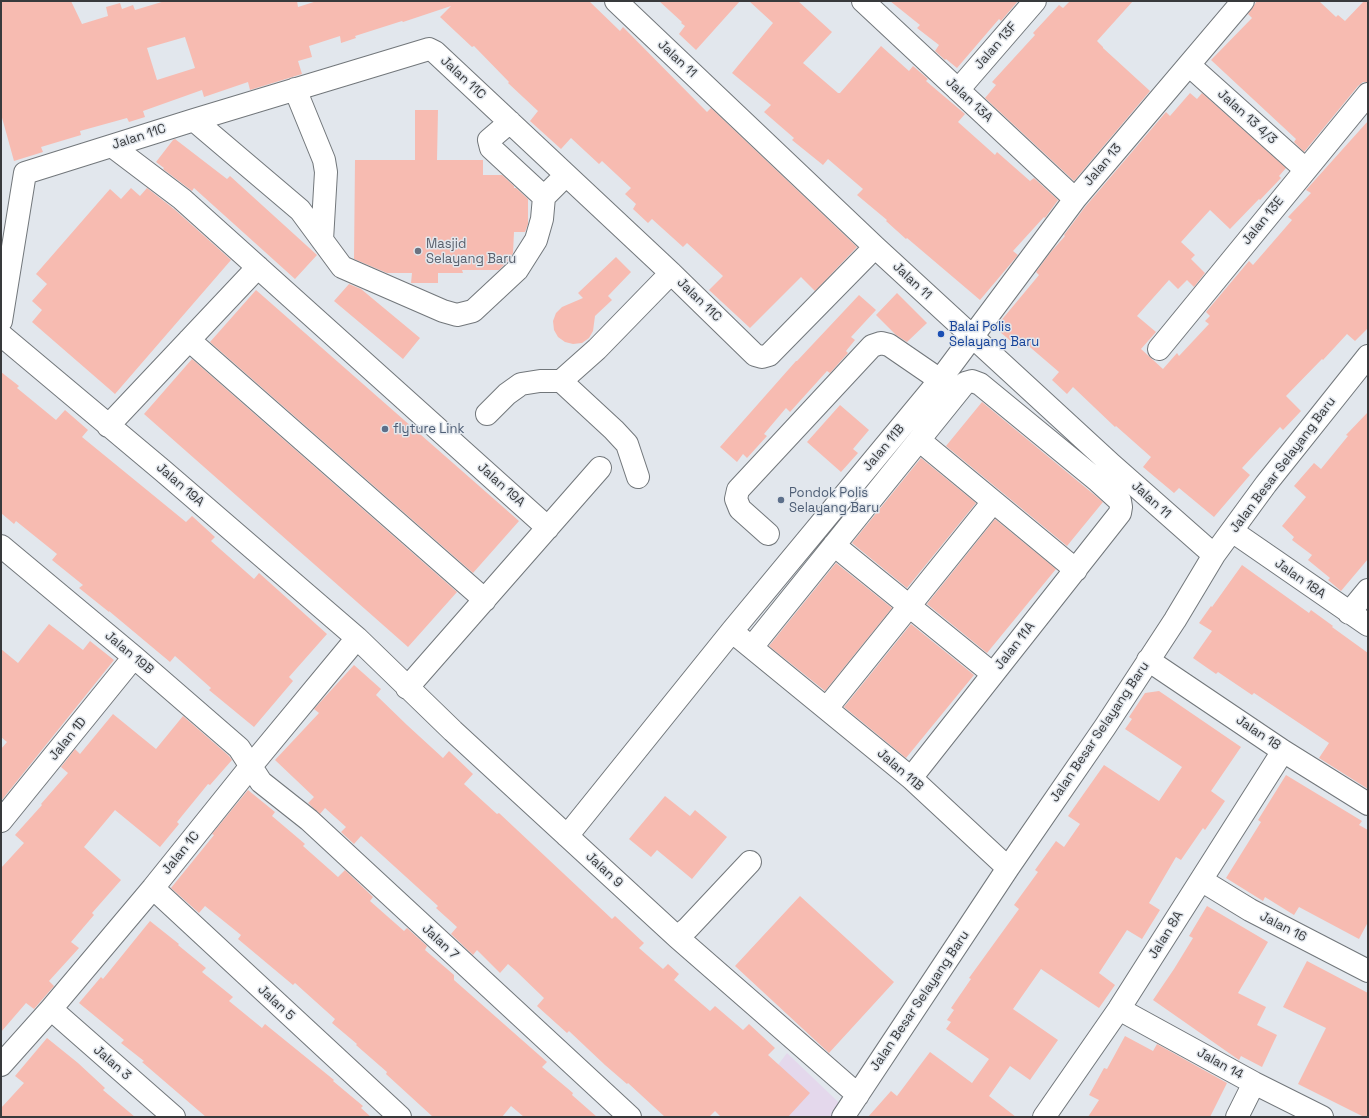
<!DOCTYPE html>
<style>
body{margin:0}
#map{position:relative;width:1369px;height:1118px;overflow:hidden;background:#e2e7ed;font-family:"Space Grotesk",sans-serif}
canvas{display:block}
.frame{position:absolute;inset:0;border:2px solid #383a3c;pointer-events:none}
</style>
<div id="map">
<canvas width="1369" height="1118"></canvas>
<div class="frame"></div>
</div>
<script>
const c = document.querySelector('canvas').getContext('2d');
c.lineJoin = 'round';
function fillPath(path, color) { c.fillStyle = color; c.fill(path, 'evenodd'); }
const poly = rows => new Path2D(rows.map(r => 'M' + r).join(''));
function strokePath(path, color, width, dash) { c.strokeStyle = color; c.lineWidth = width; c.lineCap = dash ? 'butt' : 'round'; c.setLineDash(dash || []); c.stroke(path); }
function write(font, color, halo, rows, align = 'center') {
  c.font = font + ' "Space Grotesk",sans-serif'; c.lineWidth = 3; c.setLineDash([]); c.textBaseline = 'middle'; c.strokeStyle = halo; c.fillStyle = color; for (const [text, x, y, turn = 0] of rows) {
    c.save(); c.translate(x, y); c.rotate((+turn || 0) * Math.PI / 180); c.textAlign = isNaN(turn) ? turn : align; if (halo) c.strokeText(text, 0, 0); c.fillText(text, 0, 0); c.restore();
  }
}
const commercial = poly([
 [787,1053,854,1117,739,1117]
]);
const building = poly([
 [1,1,71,1,82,24,108,16,106,7,120,3,122,9,133,5,135,10,165,1,297,1,298,7,317,1,589,1,620,31,623,27,707,112,711,108,857,247,815,291,801,277,750,328,709,290,723,276,687,243,683,247,652,219,648,223,633,209,636,204,625,194,631,188,602,161,599,164,571,138,561,149,530,121,538,111,508,83,509,82,474,46,472,47,440,17,451,6,403,22,402,21,355,36,356,38,341,43,340,36,309,46,312,57,298,61,302,74,250,90,248,82,204,97,202,90,143,111,145,117,129,122,127,118,80,131,81,135,41,147,43,152,14,161,1,114],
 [185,37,195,68,157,80,147,48],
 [659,1,740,1,696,50,679,34,685,26,681,23,682,22],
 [749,1,798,1,832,32,803,63,838,93,840,93,881,46,909,71,913,66,928,79,926,81,965,114,958,122,995,155,997,152,1030,181,1034,178,1058,200,1045,218,1044,217,1013,251,1018,255,980,300,907,238,906,239,886,221,887,220,857,195,863,189,828,159,823,165,792,140,794,138,764,112,771,105,732,73,773,23],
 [890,1,1018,1,1001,21,999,19,957,68,946,59,945,60,935,51,939,45,917,28,920,25],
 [1070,1,1133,1,1097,41,1103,47,1103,48,1150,91,1074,181,985,98,996,85,992,82,1035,35,1033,33,1059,5,1063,8],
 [1257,1,1319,1,1336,17,1338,15,1345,21,1364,1,1368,1,1368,82,1363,82,1358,86,1304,152,1294,142,1296,139,1211,60,1252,18,1248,14],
 [1190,93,1197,99,1202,93,1286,168,1279,176,1281,178,1260,200,1259,199,1230,229,1210,210,1181,242,1195,255,1191,259,1205,273,1194,287,1187,280,1178,289,1169,280,1137,316,1156,332,1141,349,1163,369,1177,353,1179,356,1209,324,1205,321,1210,316,1206,312,1249,261,1253,265,1292,220,1288,217,1311,193,1306,190,1368,121,1368,328,1355,341,1347,334,1323,360,1322,359,1286,396,1301,411,1283,430,1280,427,1242,468,1250,475,1214,517,1179,488,1174,493,1143,467,1151,457,1116,426,1115,427,1073,387,1067,394,1052,380,1059,372,1024,342,1019,348,1000,332,999,323,1039,275,1036,272,1050,253,1065,236,1064,235,1085,207,1166,112,1170,116],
 [415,110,438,110,437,160,483,160,483,175,502,175,514,186,514,188,516,188,528,199,528,224,525,232,514,232,513,253,507,262,499,270,462,270,463,273,438,273,438,283,411,283,412,273,387,273,354,259,355,160,415,160],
 [175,139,227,179,230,176,317,255,295,279,194,188,192,191,163,169,164,168,156,162,173,140],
 [131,188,140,196,147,188,174,209,231,260,115,394,32,322,42,310,32,301,47,284,36,274,110,189,121,199],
 [616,257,631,272,608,296,612,300,595,316,593,331,589,338,582,343,573,344,565,342,558,337,554,330,553,321,556,313,562,307,583,298,578,293],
 [349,284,361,289,420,338,403,359,334,301],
 [256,290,519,521,473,573,210,342],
 [897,293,927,323,907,342,896,335,876,315],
 [859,295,876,310,851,337,855,340,846,351,848,353,830,373,827,371,790,412,786,408,764,434,767,436,747,458,743,454,737,462,720,447,796,361,797,361],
 [192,359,457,592,408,647,144,414],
 [1,372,19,386,17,388,56,420,65,410,88,430,82,437,186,522,192,516,215,537,211,541,254,579,259,573,327,634,289,677,293,681,254,727,209,690,211,688,175,656,170,662,109,611,109,612,79,588,83,585,52,560,57,554,16,521,14,524,1,513],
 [982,402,1103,502,1067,546,946,446],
 [840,405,869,430,853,449,858,453,841,472,807,442],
 [1368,412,1368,559,1341,591,1328,580,1330,578,1308,560,1312,555,1292,540,1294,537,1282,526,1306,497,1294,486,1314,463,1321,469,1348,436,1346,435],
 [921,458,976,503,907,588,852,543],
 [995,519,1056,569,987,653,927,604],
 [836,563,892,608,825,691,769,646],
 [1242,565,1309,613,1311,610,1333,626,1332,627,1368,653,1368,789,1319,758,1329,743,1254,693,1252,695,1218,672,1216,674,1193,658,1212,631,1199,623,1211,606,1212,607],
 [49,624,83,650,90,641,114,660,1,801,1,749,7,742,1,737,1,649,18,663],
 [911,624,974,675,906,758,844,707],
 [354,665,381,689,376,695,407,725,443,758,449,751,473,774,464,784,497,814,499,813,612,919,615,916,644,943,639,948,663,969,668,964,679,974,674,980,710,1011,715,1006,743,1030,749,1024,775,1048,768,1055,810,1093,788,1117,721,1117,715,1111,709,1117,665,1117,628,1083,627,1084,605,1065,569,1031,567,1033,537,1006,544,998,516,971,508,964,500,973,477,950,473,955,451,934,457,927,436,908,438,906,361,836,354,844,341,832,346,827,325,808,320,814,308,803,314,797,275,760,319,713,314,709],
 [1159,691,1241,747,1211,791,1225,801,1205,830,1203,828,1181,860,1176,857,1149,903,1160,910,1142,939,1127,930,1099,973,1115,985,1099,1008,1041,969,1013,1009,1058,1040,1030,1080,1010,1066,989,1096,1016,1117,868,1117,891,1091,897,1096,930,1052,972,1083,989,1059,946,1029,951,1022,947,1020,954,1010,951,1008,971,979,969,978,1019,909,1014,905,1038,872,1035,870,1056,841,1064,847,1080,824,1068,816,1104,765,1159,801,1182,767,1125,729,1132,719,1129,717,1145,693],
 [113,714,156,749,183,716,229,756,232,760,210,785,208,784,177,822,179,824,160,847,115,810,84,847,121,880,92,913,94,915,71,942,79,948,49,981,54,986,34,1009,26,1003,1,1032,1,868,24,843,15,835,42,805,41,804,68,773,61,767,75,749,80,754],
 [1286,775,1362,821,1359,825,1368,830,1368,922,1359,939,1299,907,1294,915,1265,897,1263,901,1226,878,1261,822,1258,820],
 [248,790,275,812,272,816,305,844,303,846,338,877,345,870,373,897,370,901,404,931,407,928,427,946,425,950,454,975,454,980,547,1062,542,1067,573,1093,572,1095,597,1117,524,1117,511,1106,502,1117,433,1117,386,1074,387,1072,356,1045,357,1044,332,1023,335,1019,295,983,293,985,238,939,241,935,205,906,199,913,171,888,214,835,212,834],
 [665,796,690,816,695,810,727,837,692,879,657,850,651,857,629,839],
 [800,896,894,982,829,1053,735,966],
 [1207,906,1268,942,1238,993,1266,1007,1257,1025,1277,1035,1262,1067,1241,1056,1239,1060,1153,1000,1174,969,1193,938,1189,936],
 [150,921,179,944,178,945,206,968,202,972,233,997,229,1001,262,1028,265,1024,334,1080,333,1081,363,1106,361,1108,371,1117,206,1117,142,1062,144,1061,121,1043,124,1040,79,1003,101,977,103,979],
 [1307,961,1368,993,1368,1117,1364,1117,1298,1084,1326,1028,1283,1007],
 [1125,1036,1153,1051,1157,1044,1227,1083,1210,1117,1088,1117,1099,1100,1089,1095,1104,1068,1107,1069],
 [47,1038,78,1063,105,1088,103,1090,135,1117,1,1117,1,1108,24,1083,15,1076]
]);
const minor = poly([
 [616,1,875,247,1111,464,1214,555],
 [863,1,1075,199],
 [1189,65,1305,169],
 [295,89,324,160,326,172,322,240],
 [958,90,1035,1],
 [194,120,300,210,342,267,443,311,457,315,473,311,517,270,536,240,542,219,544,197,566,175],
 [510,122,489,140,491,148,544,197],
 [112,146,182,199,548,528],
 [1,321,25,173,194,120,429,49,435,52,671,273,755,355,762,357,769,355,875,247],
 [1,335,162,470,357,638,453,731,677,937,858,1095],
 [189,340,485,600],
 [1159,349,1368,94],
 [487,414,507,394,521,384,540,381,561,381],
 [108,426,258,267],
 [919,440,1076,570],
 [638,477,627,444,614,430,561,381,597,349,671,273],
 [1232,531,1368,625],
 [768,534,740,509,736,499,738,490,872,346,881,343,889,345,940,380],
 [834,545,993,674],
 [1,546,134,657,239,748,261,782,309,820,630,1117],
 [1349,613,1368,590],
 [740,638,911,778,1008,868],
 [752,647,965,383,972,381,980,384,1098,481,1120,501,1121,507,1120,513,911,778],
 [1148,660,1283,751,1368,804],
 [407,688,600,468],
 [827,708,993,502],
 [1,821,134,657],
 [567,836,732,631,940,380,1075,199,1243,1],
 [1201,880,1250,910,1368,971],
 [153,888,400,1117],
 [677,937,688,928,750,862],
 [51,1009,174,1117],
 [1119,1009,1254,1083,1322,1117],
 [1,1065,51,1009,153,888,251,766,357,638],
 [843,1117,1008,868,1105,727,1175,620,1214,555,1266,484,1368,356],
 [1044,1117,1119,1009,1283,751],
 [1237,1117,1254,1083]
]);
const markers = [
 [418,251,4,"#6b7280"],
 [941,334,4,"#1a4fb4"],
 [385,429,4,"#5c6f8a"],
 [781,500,4,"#5c6f8a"]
];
const streetNames = [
 ["Jalan 13F",996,46,-49],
 ["Jalan 11",677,59,43],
 ["Jalan 11C",463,78,43],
 ["Jalan 13A",969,100,43],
 ["Jalan 13 4/3",1247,117,42],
 ["Jalan 11C",139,137,-18],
 ["Jalan 13",1103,165,-50],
 ["Jalan 13E",1263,221,-51],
 ["Jalan 11",912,281,43],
 ["Jalan 11C",699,300,44],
 ["Jalan 11B",884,448,-50],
 ["Jalan Besar Selayang Baru",1283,465,-53],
 ["Jalan 19A",180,485,41],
 ["Jalan 19A",501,485,42],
 ["Jalan 11",1151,500,42],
 ["Jalan 18A",1300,579,35],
 ["Jalan 11A",1015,646,-52],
 ["Jalan 19B",129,653,40],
 ["Jalan Besar Selayang Baru",1100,732,-56],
 ["Jalan 18",1258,733,34],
 ["Jalan 1D",68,739,-51],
 ["Jalan 11B",900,770,41],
 ["Jalan 1C",181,853,-51],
 ["Jalan 9",604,870,43],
 ["Jalan 16",1283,927,27],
 ["Jalan 8A",1166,935,-58],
 ["Jalan 7",440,942,43],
 ["Jalan Besar Selayang Baru",920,1001,-56],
 ["Jalan 5",276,1003,43],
 ["Jalan 3",112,1063,41],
 ["Jalan 14",1220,1064,29]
];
const worshipNames = [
 ["Masjid",426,244],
 ["Selayang Baru",426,259]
];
const transitNames = [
 ["Balai Polis",949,327],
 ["Selayang Baru",949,342]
];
const serviceNames = [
 ["flyture Link",393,429],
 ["Pondok Polis",789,493],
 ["Selayang Baru",789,508]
];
fillPath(commercial, '#e4d8ec');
fillPath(building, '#f7bbb1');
strokePath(minor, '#72777b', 24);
strokePath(minor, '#fff', 22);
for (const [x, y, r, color] of markers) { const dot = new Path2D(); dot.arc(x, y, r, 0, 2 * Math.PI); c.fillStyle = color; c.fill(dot); strokePath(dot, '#e2e7ed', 1.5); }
write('13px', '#383a3c', '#e2e7ed', streetNames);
write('13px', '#5b616d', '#e2e7ed', worshipNames, 'left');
write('13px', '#164399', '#e2e7ed', transitNames, 'left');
write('13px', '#4e5e75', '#e2e7ed', serviceNames, 'left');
</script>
